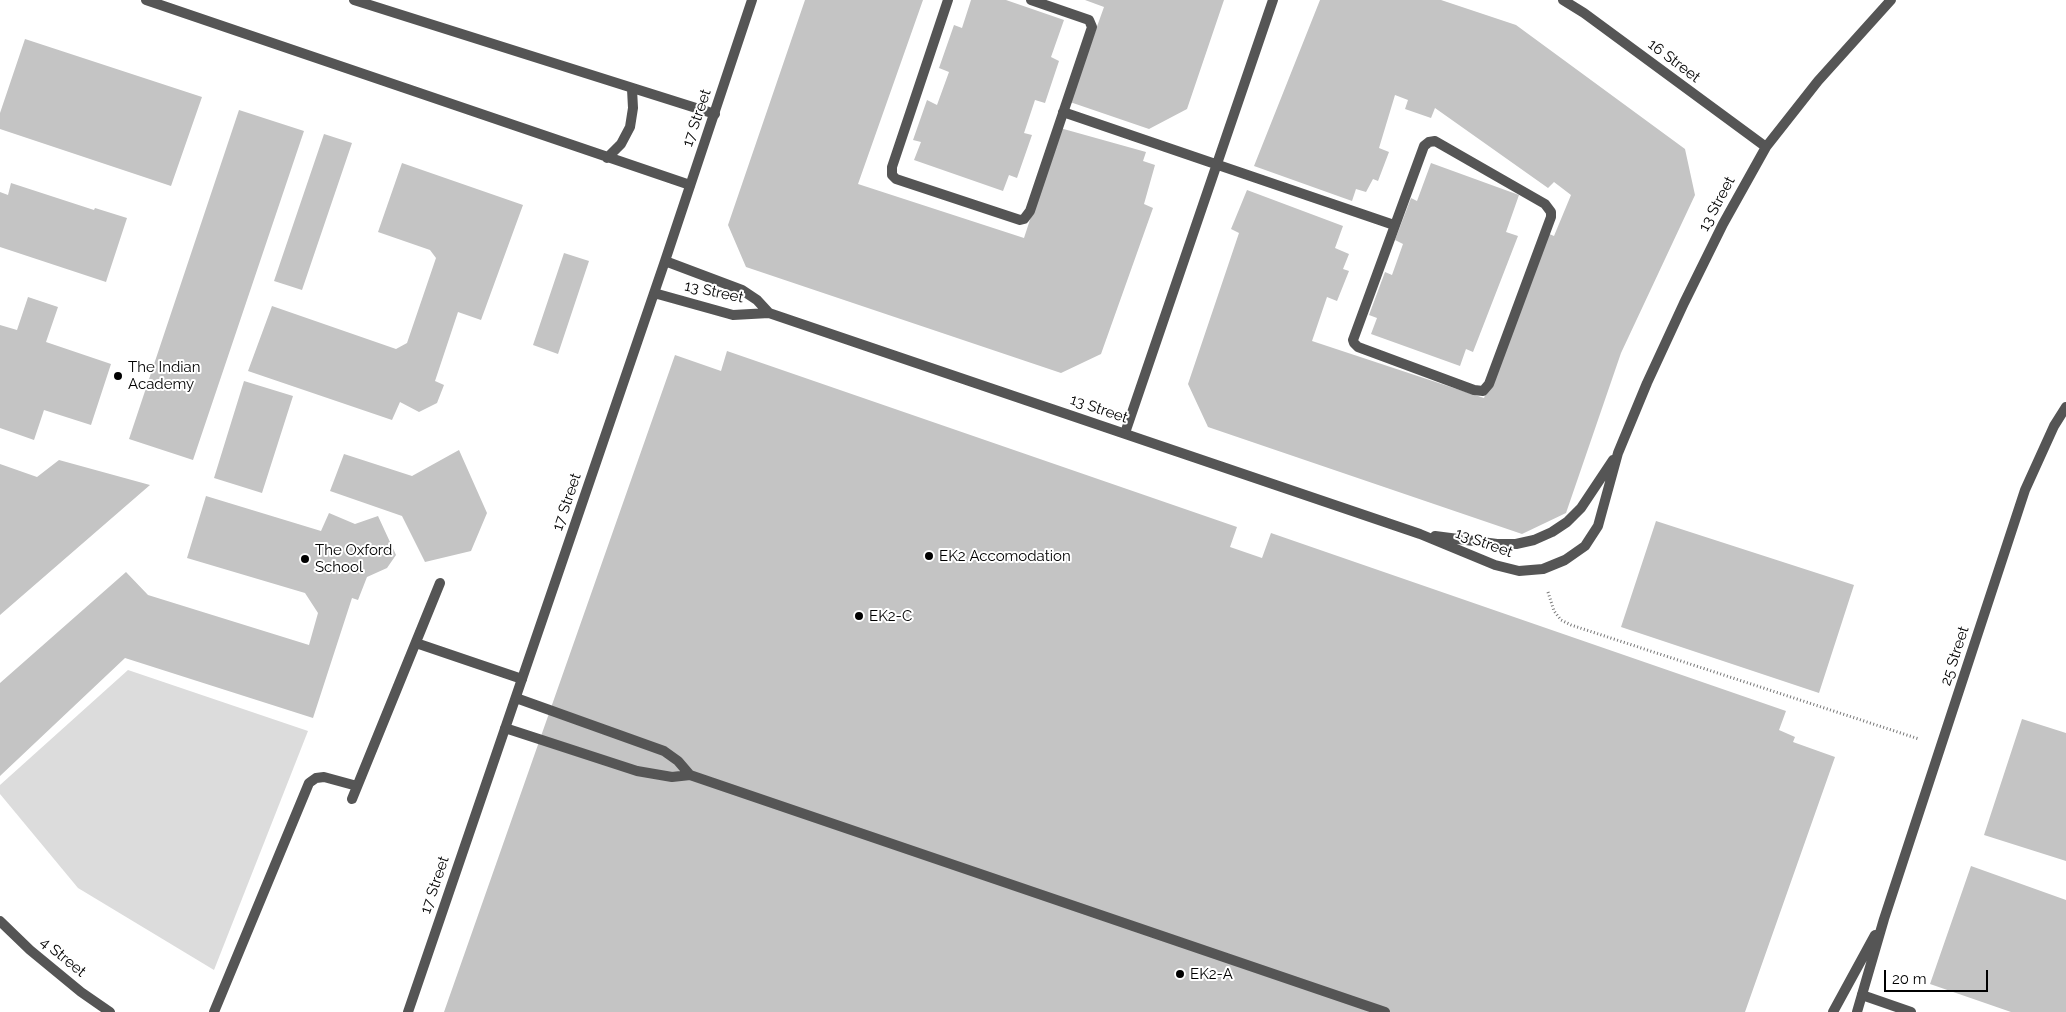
<!DOCTYPE html>
<style>
body{margin:0}
#map{position:relative;width:2066px;height:1012px;overflow:hidden;background:#fff;font-family:Raleway,sans-serif}
canvas{display:block}
.scale{position:absolute;left:1884px;top:970px;width:104px;height:22px;box-sizing:border-box;border:2px solid #000;border-top:0;padding-left:6px;font-size:15px;line-height:18px;white-space:nowrap;color:#000;-webkit-text-stroke:4px #fff;paint-order:stroke}
</style>
<div id="map">
<canvas width="2066" height="1012"></canvas>
<div class="scale">20 m</div>
</div>
<script>
const c = document.querySelector('canvas').getContext('2d');
c.lineJoin = 'round';
function fillPath(path, color) { c.fillStyle = color; c.fill(path, 'evenodd'); }
const poly = rows => new Path2D(rows.map(r => 'M' + r).join(''));
function strokePath(path, color, width, dash) { c.strokeStyle = color; c.lineWidth = width; c.lineCap = dash ? 'butt' : 'round'; c.setLineDash(dash || []); c.stroke(path); }
function write(font, color, halo, rows, align = 'center') {
  c.font = font + ' Raleway,sans-serif'; c.lineWidth = 4; c.setLineDash([]); c.textBaseline = 'middle'; c.strokeStyle = halo; c.fillStyle = color; for (const [text, x, y, turn = 0] of rows) {
    c.save(); c.translate(x, y); c.rotate((+turn || 0) * Math.PI / 180); c.textAlign = isNaN(turn) ? turn : align; if (halo) c.strokeText(text, 0, 0); c.fillText(text, 0, 0); c.restore();
  }
}
const green = poly([
 [128,670,308,731,214,970,78,888,0,794,0,785]
]);
const building = poly([
 [805,0,923,0,858,184,1024,238,1060,128,1146,152,1143,161,1155,165,1144,204,1153,208,1101,354,1061,373,746,267,728,225],
 [971,0,1006,0,1064,20,1051,57,1059,61,1045,103,1035,100,1024,133,1032,135,1017,178,1009,175,1003,191,914,160,921,142,913,140,927,100,937,105,949,72,939,68,954,25,962,28],
 [1085,0,1224,0,1187,109,1149,129,1070,102,1104,7],
 [1320,0,1441,0,1516,25,1685,149,1695,195,1621,353,1566,513,1522,534,1208,427,1188,384,1239,233,1231,229,1247,190,1343,226,1335,248,1349,254,1343,269,1349,271,1337,301,1327,297,1312,341,1484,398,1547,233,1554,236,1571,195,1554,182,1548,188,1435,108,1431,118,1405,109,1408,100,1395,95,1379,148,1389,152,1378,181,1373,179,1366,192,1356,189,1352,201,1254,166],
 [25,39,202,97,171,186,0,129,0,113],
 [239,110,304,131,193,460,129,439],
 [324,134,352,143,302,290,274,281],
 [402,163,523,205,481,320,458,312,435,381,444,385,437,403,419,412,400,402,392,420,248,371,272,306,396,349,407,343,436,258,430,250,378,232],
 [1431,163,1519,195,1506,232,1518,236,1473,352,1466,349,1460,366,1371,334,1377,318,1369,315,1385,272,1392,275,1403,244,1395,240,1411,198,1417,201],
 [11,183,94,210,95,208,127,218,106,282,0,247,0,192,8,195],
 [564,253,589,261,558,354,533,345],
 [28,297,58,307,46,342,111,364,91,425,44,410,34,440,0,428,0,325,17,330],
 [727,351,1237,527,1230,547,1262,558,1271,533,1786,711,1779,730,1795,737,1793,742,1835,757,1745,1012,444,1012,675,355,721,371],
 [244,381,293,396,262,493,214,478],
 [459,450,487,513,471,551,425,562,402,516,330,491,344,454,412,476],
 [59,460,150,485,0,615,0,464,37,477],
 [206,496,321,531,329,513,355,524,378,516,396,555,387,568,367,577,358,600,352,598,313,718,125,658,0,776,0,683,126,572,148,595,309,645,318,613,305,593,187,558],
 [1656,521,1854,585,1819,693,1621,627],
 [2022,719,2066,733,2066,861,1984,835],
 [1971,866,2066,900,2066,1012,2011,1012,1930,984]
]);
const path = poly([
 [1548,592,1554,611,1561,620,1571,625,1919,739]
]);
const lane = poly([
 [146,0,690,185],
 [354,0,715,114],
 [607,158,621,144,630,127,633,108,632,89],
 [416,643,522,679],
 [352,799,440,583],
 [1862,995,1911,1012],
 [214,1012,309,783,316,778,324,777,357,786]
]);
const street = poly([
 [948,0,892,167,892,175,896,179,1020,220,1024,219,1030,211,1092,27,1089,20,1031,0],
 [1563,0,1584,13,1766,147],
 [1063,112,1394,225],
 [1435,141,1545,204,1551,212,1551,217,1489,384,1483,391,1474,390,1358,347,1354,343,1353,340,1424,146,1429,142,1435,141],
 [665,261,742,290,757,300,769,313],
 [654,293,733,315,769,313,1420,534,1495,565,1519,571,1543,569,1565,560,1585,546,1598,526,1618,453,1647,383,1684,303,1723,224,1766,147,1818,81,1891,0],
 [1125,433,1273,0],
 [1435,536,1497,544,1516,544,1534,540,1552,532,1567,522,1581,508,1613,460],
 [516,698,664,751,678,761,690,775],
 [505,728,637,771,672,777,690,775,1385,1012],
 [0,921,30,950,81,992,110,1012],
 [408,1012,665,261,752,0],
 [1833,1012,1875,935],
 [1857,1012,1884,919,2025,490,2054,426,2066,407]
]);
const markers = [
 [118,376,5,"#000"],
 [929,556,5,"#000"],
 [305,559,5,"#000"],
 [859,616,5,"#000"],
 [1180,974,5,"#000"]
];
const streetNames = [
 ["16 Street",1674,61,37],
 ["17 Street",697,118,-71],
 ["13 Street",1717,204,-62],
 ["13 Street",714,292,12],
 ["13 Street",1099,409,19],
 ["17 Street",567,502,-71],
 ["13 Street",1484,543,20],
 ["25 Street",1955,656,-72],
 ["17 Street",435,885,-71],
 ["4 Street",63,957,39]
];
const poiNames = [
 ["The Indian",128,367],
 ["Academy",128,384],
 ["The Oxford",315,550],
 ["School",315,567],
 ["EK2 Accomodation",939,556],
 ["EK2-C",869,616],
 ["EK2-A",1190,974]
];
fillPath(green, '#dcdcdc');
fillPath(building, '#c4c4c4');
strokePath(path, '#777', 3, [1, 2.5]);
strokePath(lane, '#555', 10);
strokePath(street, '#555', 10);
for (const [x, y, r, color] of markers) { const dot = new Path2D(); dot.arc(x, y, r, 0, 2 * Math.PI); c.fillStyle = color; c.fill(dot); strokePath(dot, '#fff', 2); }
write('15px', '#000', '#fff', streetNames);
write('15px', '#000', '#fff', poiNames, 'left');
</script>
